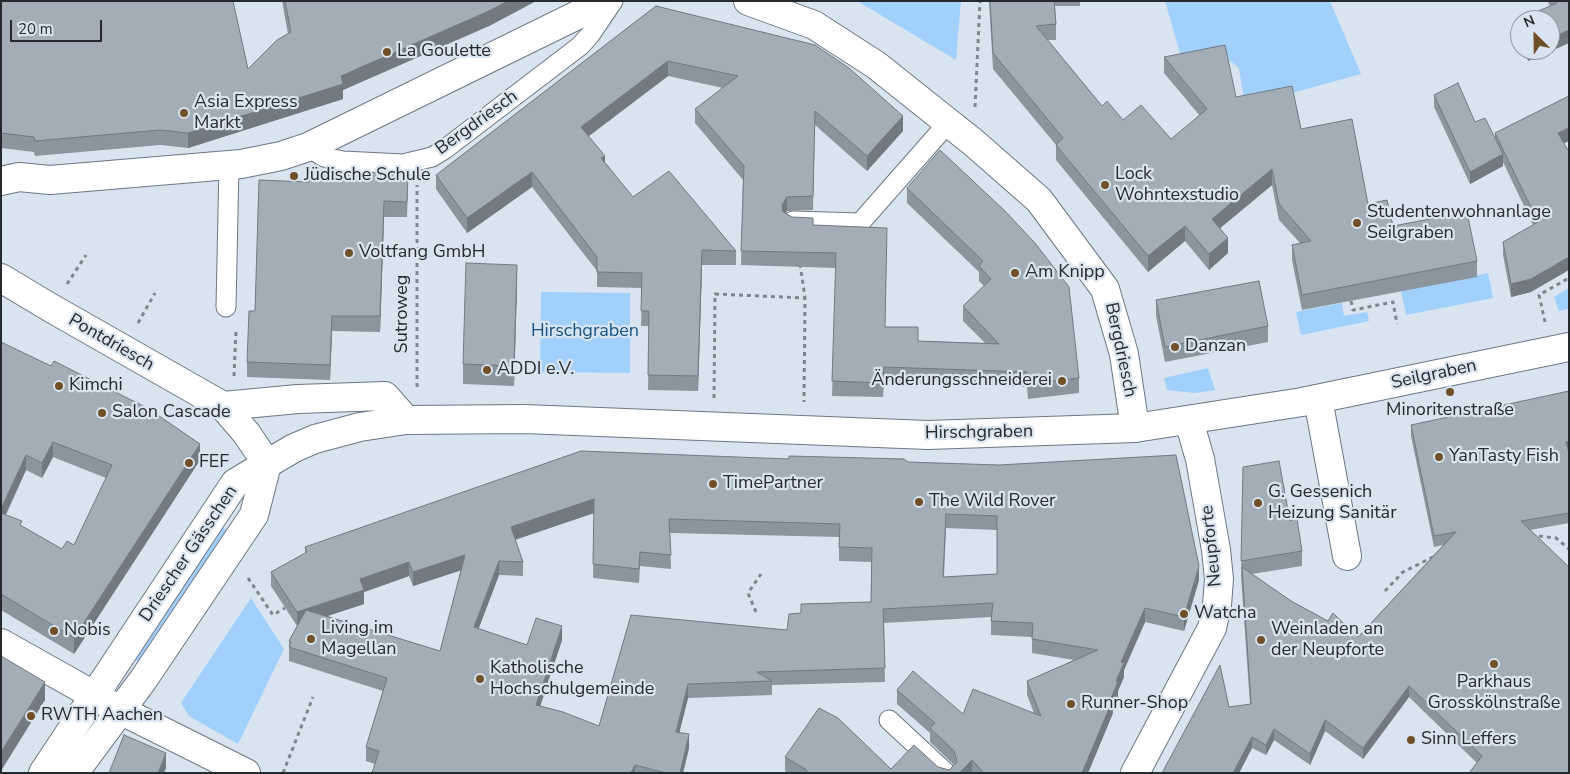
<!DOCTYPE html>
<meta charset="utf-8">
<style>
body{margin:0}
#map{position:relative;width:1570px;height:774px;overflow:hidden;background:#d8e4ef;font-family:"Nunito Sans",sans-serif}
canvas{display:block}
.frame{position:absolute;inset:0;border:2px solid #262a2f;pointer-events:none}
.north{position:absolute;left:1510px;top:10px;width:50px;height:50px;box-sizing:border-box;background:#d8e4ef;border:1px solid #919aa2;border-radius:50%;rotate:337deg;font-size:14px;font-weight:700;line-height:20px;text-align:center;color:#262a2f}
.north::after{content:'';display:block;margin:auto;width:18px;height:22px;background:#714f27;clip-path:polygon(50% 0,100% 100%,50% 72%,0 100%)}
.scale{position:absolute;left:10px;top:20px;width:92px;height:22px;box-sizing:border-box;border:2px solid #262a2f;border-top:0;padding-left:6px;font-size:15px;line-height:18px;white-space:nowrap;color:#262a2f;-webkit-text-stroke:4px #d8e4ef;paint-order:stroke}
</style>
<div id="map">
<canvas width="1570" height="774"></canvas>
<div class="frame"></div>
<div class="north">N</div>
<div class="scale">20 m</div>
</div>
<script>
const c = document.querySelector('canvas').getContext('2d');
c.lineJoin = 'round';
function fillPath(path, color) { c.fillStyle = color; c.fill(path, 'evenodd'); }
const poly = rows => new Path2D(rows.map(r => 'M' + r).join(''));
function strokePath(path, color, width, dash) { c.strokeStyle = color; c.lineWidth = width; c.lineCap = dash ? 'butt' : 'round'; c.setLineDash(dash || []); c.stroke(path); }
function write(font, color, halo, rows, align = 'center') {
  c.font = font + ' "Nunito Sans",sans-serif'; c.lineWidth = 4.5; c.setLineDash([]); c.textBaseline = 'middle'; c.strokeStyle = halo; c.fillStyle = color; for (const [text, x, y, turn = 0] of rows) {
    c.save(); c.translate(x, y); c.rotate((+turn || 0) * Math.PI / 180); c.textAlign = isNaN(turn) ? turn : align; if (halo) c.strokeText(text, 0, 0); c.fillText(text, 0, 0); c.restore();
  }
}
const green = poly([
 [857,1,961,1,956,60],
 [1165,1,1330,1,1361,74,1245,106,1239,68,1228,59,1184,67],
 [1488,273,1493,298,1406,315,1401,291],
 [1569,288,1569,309,1559,311,1554,297],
 [541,292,630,293,630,373,540,372],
 [1342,303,1344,316,1367,312,1369,321,1301,335,1296,312],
 [1208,368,1215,390,1195,393,1167,390,1164,378],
 [219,525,227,530,138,662,130,656],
 [251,598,284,649,238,744,189,716,181,703]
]);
const path = poly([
 [975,107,980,1],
 [800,264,805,298],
 [67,284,86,255],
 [1351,301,1353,310,1393,302,1397,324],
 [1545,322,1539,295,1569,278],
 [138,323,155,293],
 [234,376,236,330],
 [417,387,417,185],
 [714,398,715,294,805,298,804,402],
 [1531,535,1556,538,1569,549],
 [248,578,273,615,285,608],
 [1385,591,1403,572,1435,556],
 [756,612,748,593,761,574],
 [283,773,313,697]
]);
const lane = poly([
 [308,147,324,157,343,161,403,164,432,157,445,149,580,46,590,35,613,1],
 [793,221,860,223,948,123],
 [226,307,229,165],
 [889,720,946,773]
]);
const street = poly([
 [748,1,814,25,876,65,974,143,1039,200,1105,289,1124,354,1135,428],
 [1,181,19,177,50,180,241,164,281,156,308,147,606,1],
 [1318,399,1347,556],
 [1,643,120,710,246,773],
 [43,773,235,483,267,464],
 [1135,773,1212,628,1217,605,1219,579,1216,550,1200,459,1189,421]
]);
const secondary = poly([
 [1,278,51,308,223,406,247,434,267,464],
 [223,406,298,399,385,396,406,420],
 [267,464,294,448,315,439,360,427,406,420,524,419,928,435,1135,428,1302,402,1569,347],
 [74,773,143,680,254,515,267,464]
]);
const wall = poly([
 [1,1,248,69,288,34,282,1,536,1,491,25,343,90,343,99,188,148,160,145,35,156,34,152,1,148],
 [989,1,1080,1,1080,6,1055,6,1056,24,1056,40,1048,40,1102,106,1123,120,1171,139,1200,116,1164,73,1164,57,1236,97,1301,129,1368,204,1393,226,1477,261,1477,277,1302,310,1292,260,1292,245,1300,243,1279,220,1272,185,1220,228,1228,253,1209,270,1185,241,1148,272,1056,160,1056,145,993,69],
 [1547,1,1569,1,1569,43,1528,61,1524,50,1550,50,1520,20,1520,40,1518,33,1518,20,1550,6],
 [656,6,903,131,867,171,815,125,813,210,787,211,786,213,792,217,813,225,887,228,885,327,918,341,985,343,963,321,963,306,984,286,979,281,979,272,907,203,907,188,940,150,1079,378,1079,393,1028,399,1027,387,884,382,883,397,832,396,836,268,741,265,743,180,695,123,695,109,723,88,668,76,589,136,605,162,633,197,736,251,736,265,702,265,698,391,648,390,649,326,641,326,642,288,597,287,597,271,532,187,467,233,436,189,436,175],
 [1434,95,1475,122,1495,137,1495,133,1569,96,1569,141,1564,143,1531,292,1511,297,1503,255,1503,242,1533,225,1503,162,1503,166,1470,184,1434,107],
 [259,180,408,189,407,217,384,217,380,332,332,331,330,380,247,377,247,362,255,311],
 [517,284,514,386,463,384,463,364],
 [1156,300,1268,326,1268,342,1165,362,1156,316],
 [1,342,200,460,74,654,1,610],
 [53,457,106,478,74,545,62,549,22,526,6,515,26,470,42,478],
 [1411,425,1569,453,1569,523,1530,530,1569,773,1477,763,1409,697,1363,759,1325,731,1310,765,1274,740,1266,755,1252,748,1239,773,1162,773,1229,707,1250,704,1241,576,1243,467,1290,521,1302,551,1302,566,1252,574,1291,601,1358,637,1443,545,1434,547,1411,436],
 [789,459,908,462,1199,580,1184,631,1145,622,1124,670,1124,677,1118,691,1118,696,1113,707,1113,713,1088,773,788,773,785,771,785,757,891,769,938,767,949,770,954,765,930,742,930,733,897,704,897,690,963,714,1034,713,1027,695,1027,681,1074,660,1032,653,1032,637,991,635,991,617,884,623,885,682,772,685,772,695,688,698,679,733,689,748,683,773,372,773,375,764,366,761,366,747,383,691,289,661,289,641,297,626,271,586,271,572,305,553,305,547],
 [594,513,593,578,639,583,640,566,671,569,670,533,839,537,839,561,871,562,871,602,801,604,801,613,787,630,599,726,540,706,562,640,527,645,478,629,499,575,523,576,523,562,515,540],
 [946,528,997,530,997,574,944,577],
 [461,570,440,651,327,616,364,604,364,592,409,576,413,586]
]);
const shadedWall = poly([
 [508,1,536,1,491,25,343,90,343,99,188,148,188,133],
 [1569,30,1569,43,1528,61,1528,50,1550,50,1550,39],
 [668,61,668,76,581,142,581,127],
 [903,116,903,131,867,171,867,156],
 [1569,128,1569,141,1558,146,1558,133],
 [1503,154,1503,166,1470,184,1470,172],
 [605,156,605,171,601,158],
 [1272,169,1272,185,1212,235,1212,219],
 [532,172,532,187,467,233,467,218],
 [787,197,787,211,782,220,782,205],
 [384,201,384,217,380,332,380,316],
 [1185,226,1185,241,1148,272,1148,256],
 [1228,238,1228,253,1209,270,1209,254],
 [702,250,702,265,698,391,698,376],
 [1569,257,1569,270,1531,292,1511,297,1511,284],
 [517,265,517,284,514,386,514,366],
 [332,316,332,331,330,380,330,365],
 [1569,441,1569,452,1566,442],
 [53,442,53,457,42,478,42,463],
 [200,444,200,460,74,654,74,638],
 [26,455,26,470,1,524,1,509],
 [594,499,594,513,511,541,511,527],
 [465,555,465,569,413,586,413,572],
 [499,561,499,575,474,641,474,627],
 [409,562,409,576,364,592,364,604,297,626,297,612,360,579],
 [1199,566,1199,580,1184,631,1184,617],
 [1145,608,1145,622,1124,670,1124,677,1118,691,1118,696,1113,707,1113,713,1088,773,1082,773,1111,698,1121,662],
 [562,626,562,640,536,719,536,705],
 [45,682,45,700,1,771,1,752],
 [688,684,688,698,676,746,676,732],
 [1409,686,1409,697,1363,759,1363,748],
 [1325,720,1325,731,1310,765,1310,754],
 [1274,729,1274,740,1266,755,1266,745],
 [689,734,689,748,683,773,680,773],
 [1252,737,1252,748,1239,773,1233,773],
 [166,753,166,768,164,773,158,773],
 [972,760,972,773,959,773],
 [635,765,635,773,631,773]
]);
const building = poly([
 [1,1,233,1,248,69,277,40,291,32,285,1,508,1,491,10,341,76,343,84,188,133,160,130,35,141,34,137,1,133,1,1],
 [990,1,1054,1,1056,24,1036,26,1102,106,1107,101,1123,120,1141,105,1171,139,1207,109,1164,57,1225,45,1236,97,1292,86,1301,129,1352,119,1368,204,1387,200,1393,226,1467,212,1477,261,1302,295,1292,245,1311,241,1279,204,1272,169,1212,219,1228,238,1209,254,1185,226,1148,256,1056,145,1063,138,993,53,990,1],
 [1555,1,1569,1,1569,30,1550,39,1550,20,1520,20,1520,27,1518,20,1557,3,1555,1],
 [656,6,815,45,849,68,903,116,867,156,815,111,813,196,787,197,782,205,783,212,792,217,813,218,813,225,887,228,885,327,918,327,918,341,999,344,963,306,991,279,979,266,983,261,907,188,940,150,1005,211,1035,243,1069,287,1079,378,1028,384,1027,372,884,367,883,383,832,381,836,253,741,251,744,166,695,109,738,76,668,61,581,127,605,156,601,158,633,197,669,171,736,251,702,250,698,376,648,375,649,311,641,311,642,273,597,272,597,257,532,172,467,218,436,175,656,6],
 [1458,83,1475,122,1485,118,1503,154,1470,172,1434,95,1458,83],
 [1569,96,1569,128,1558,133,1569,152,1569,257,1531,279,1511,284,1503,242,1538,222,1495,133,1569,96],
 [309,171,408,173,407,202,384,201,380,316,332,316,330,365,247,362,249,311,255,311,259,180,309,182,309,171],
 [466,263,517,265,514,366,463,364,466,263],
 [1259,281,1268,326,1165,347,1156,300,1259,281],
 [1,342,51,366,54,361,149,409,200,444,74,638,1,594,1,513,22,521,20,525,62,549,67,541,74,545,112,465,53,442,42,463,26,455,1,509,1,342],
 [1569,391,1569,441,1566,442,1569,453,1569,513,1521,521,1569,567,1569,773,1469,773,1482,756,1409,686,1363,748,1325,720,1310,754,1274,729,1266,745,1252,737,1233,773,1162,773,1220,665,1229,707,1251,704,1242,567,1291,601,1328,621,1333,613,1358,637,1456,532,1434,536,1411,425,1569,391],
 [581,451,789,459,789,456,904,459,908,462,999,465,1176,455,1199,566,1184,617,1145,608,1121,662,1124,663,1116,681,1118,682,1111,698,1113,699,1082,773,984,773,972,760,959,773,806,773,807,770,785,757,819,708,838,718,891,769,914,745,938,767,949,770,957,762,954,751,930,728,935,723,897,690,913,671,963,714,973,689,1041,716,1027,681,1098,650,1032,639,1033,623,991,621,993,603,883,609,885,668,757,672,772,681,688,684,676,732,689,734,680,773,666,773,635,765,631,773,372,773,379,751,366,747,387,678,289,647,291,642,289,641,306,610,440,651,465,555,413,572,409,562,360,579,364,590,297,612,271,572,307,552,305,547,581,451],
 [594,499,593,564,639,569,640,552,671,555,669,519,840,524,839,547,872,548,871,602,801,604,801,613,789,614,787,630,631,615,599,726,563,712,536,705,562,626,536,618,527,645,474,627,499,561,523,562,511,527,594,499],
 [946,514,997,516,997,574,943,577,946,514],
 [1279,461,1290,521,1297,519,1302,551,1241,561,1243,467,1279,461],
 [1,656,45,682,1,752,1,656],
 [124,735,166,753,158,773,109,773,124,735]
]);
const markers = [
 [387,52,5,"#714f27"],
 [184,113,5,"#714f27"],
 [294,176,5,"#714f27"],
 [1105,185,5,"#714f27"],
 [1357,223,5,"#714f27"],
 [349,253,5,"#714f27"],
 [1015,273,5,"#714f27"],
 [1175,347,5,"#714f27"],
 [487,370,5,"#714f27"],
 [1062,381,5,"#714f27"],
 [59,386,5,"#714f27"],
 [1450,392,5,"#714f27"],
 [102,413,5,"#714f27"],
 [1439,457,5,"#714f27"],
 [189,463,5,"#714f27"],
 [713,484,5,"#714f27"],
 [919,502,5,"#714f27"],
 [1258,503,5,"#714f27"],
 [1184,614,5,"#714f27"],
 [54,631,5,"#714f27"],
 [311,639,5,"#714f27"],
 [1261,640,5,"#714f27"],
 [1494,664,5,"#714f27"],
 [480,679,5,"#714f27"],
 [1071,704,5,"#714f27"],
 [31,716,5,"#714f27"],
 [1411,740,5,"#714f27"]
];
const poiNames = [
 ["La Goulette",397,52],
 ["Asia Express",194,103],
 ["Markt",194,124],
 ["Lock",1115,175],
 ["Wohntexstudio",1115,196],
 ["Jüdische Schule",304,176],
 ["Studentenwohnanlage",1367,213],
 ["Seilgraben",1367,234],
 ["Voltfang GmbH",359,253],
 ["Am Knipp",1025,273],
 ["Danzan",1185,347],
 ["ADDI e.V.",497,370],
 ["Änderungsschneiderei",1052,381,"right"],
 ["Kimchi",69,386],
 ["Minoritenstraße",1450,411,"center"],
 ["Salon Cascade",112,413],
 ["YanTasty Fish",1449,457],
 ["FEF",199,463],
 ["TimePartner",723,484],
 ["G. Gessenich",1268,493],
 ["Heizung Sanitär",1268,514],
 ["The Wild Rover",929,502],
 ["Watcha",1194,614],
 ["Living im",321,629],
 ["Magellan",321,650],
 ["Weinladen an",1271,630],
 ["der Neupforte",1271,651],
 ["Nobis",64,631],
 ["Katholische",490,669],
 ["Hochschulgemeinde",490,690],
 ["Parkhaus",1494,683,"center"],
 ["Grosskölnstraße",1494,704,"center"],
 ["Runner-Shop",1081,704],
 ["RWTH Aachen",41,716],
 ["Sinn Leffers",1421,740]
];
const streetNames = [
 ["Bergdriesch",477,123,-36],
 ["Sutroweg",403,314,-90],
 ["Pontdriesch",111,343,30],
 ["Bergdriesch",1120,350,78],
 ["Seilgraben",1434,375,-12],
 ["Hirschgraben",979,433,-1],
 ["Neupforte",1212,546,-96],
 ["Driescher Gässchen",189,554,-56]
];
const parkNames = [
 ["Hirschgraben",585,332]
];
fillPath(green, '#a1d0fd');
strokePath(lane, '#6d7782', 21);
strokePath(street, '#6d7782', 30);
strokePath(secondary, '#6d7782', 30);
strokePath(path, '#7e868e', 3, [4, 4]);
strokePath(lane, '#fff', 19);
strokePath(street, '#fff', 28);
strokePath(secondary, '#fff', 28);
fillPath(wall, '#8b959e');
fillPath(shadedWall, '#717981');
fillPath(building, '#a2adb8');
strokePath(building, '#717981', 1);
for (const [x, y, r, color] of markers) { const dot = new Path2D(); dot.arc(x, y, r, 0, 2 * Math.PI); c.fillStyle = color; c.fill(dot); strokePath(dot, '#d8e4ef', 2); }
write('18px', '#262a2f', '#d8e4ef', poiNames, 'left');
write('18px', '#262a2f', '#d8e4ef', streetNames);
write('18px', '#165384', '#d8e4ef', parkNames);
</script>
